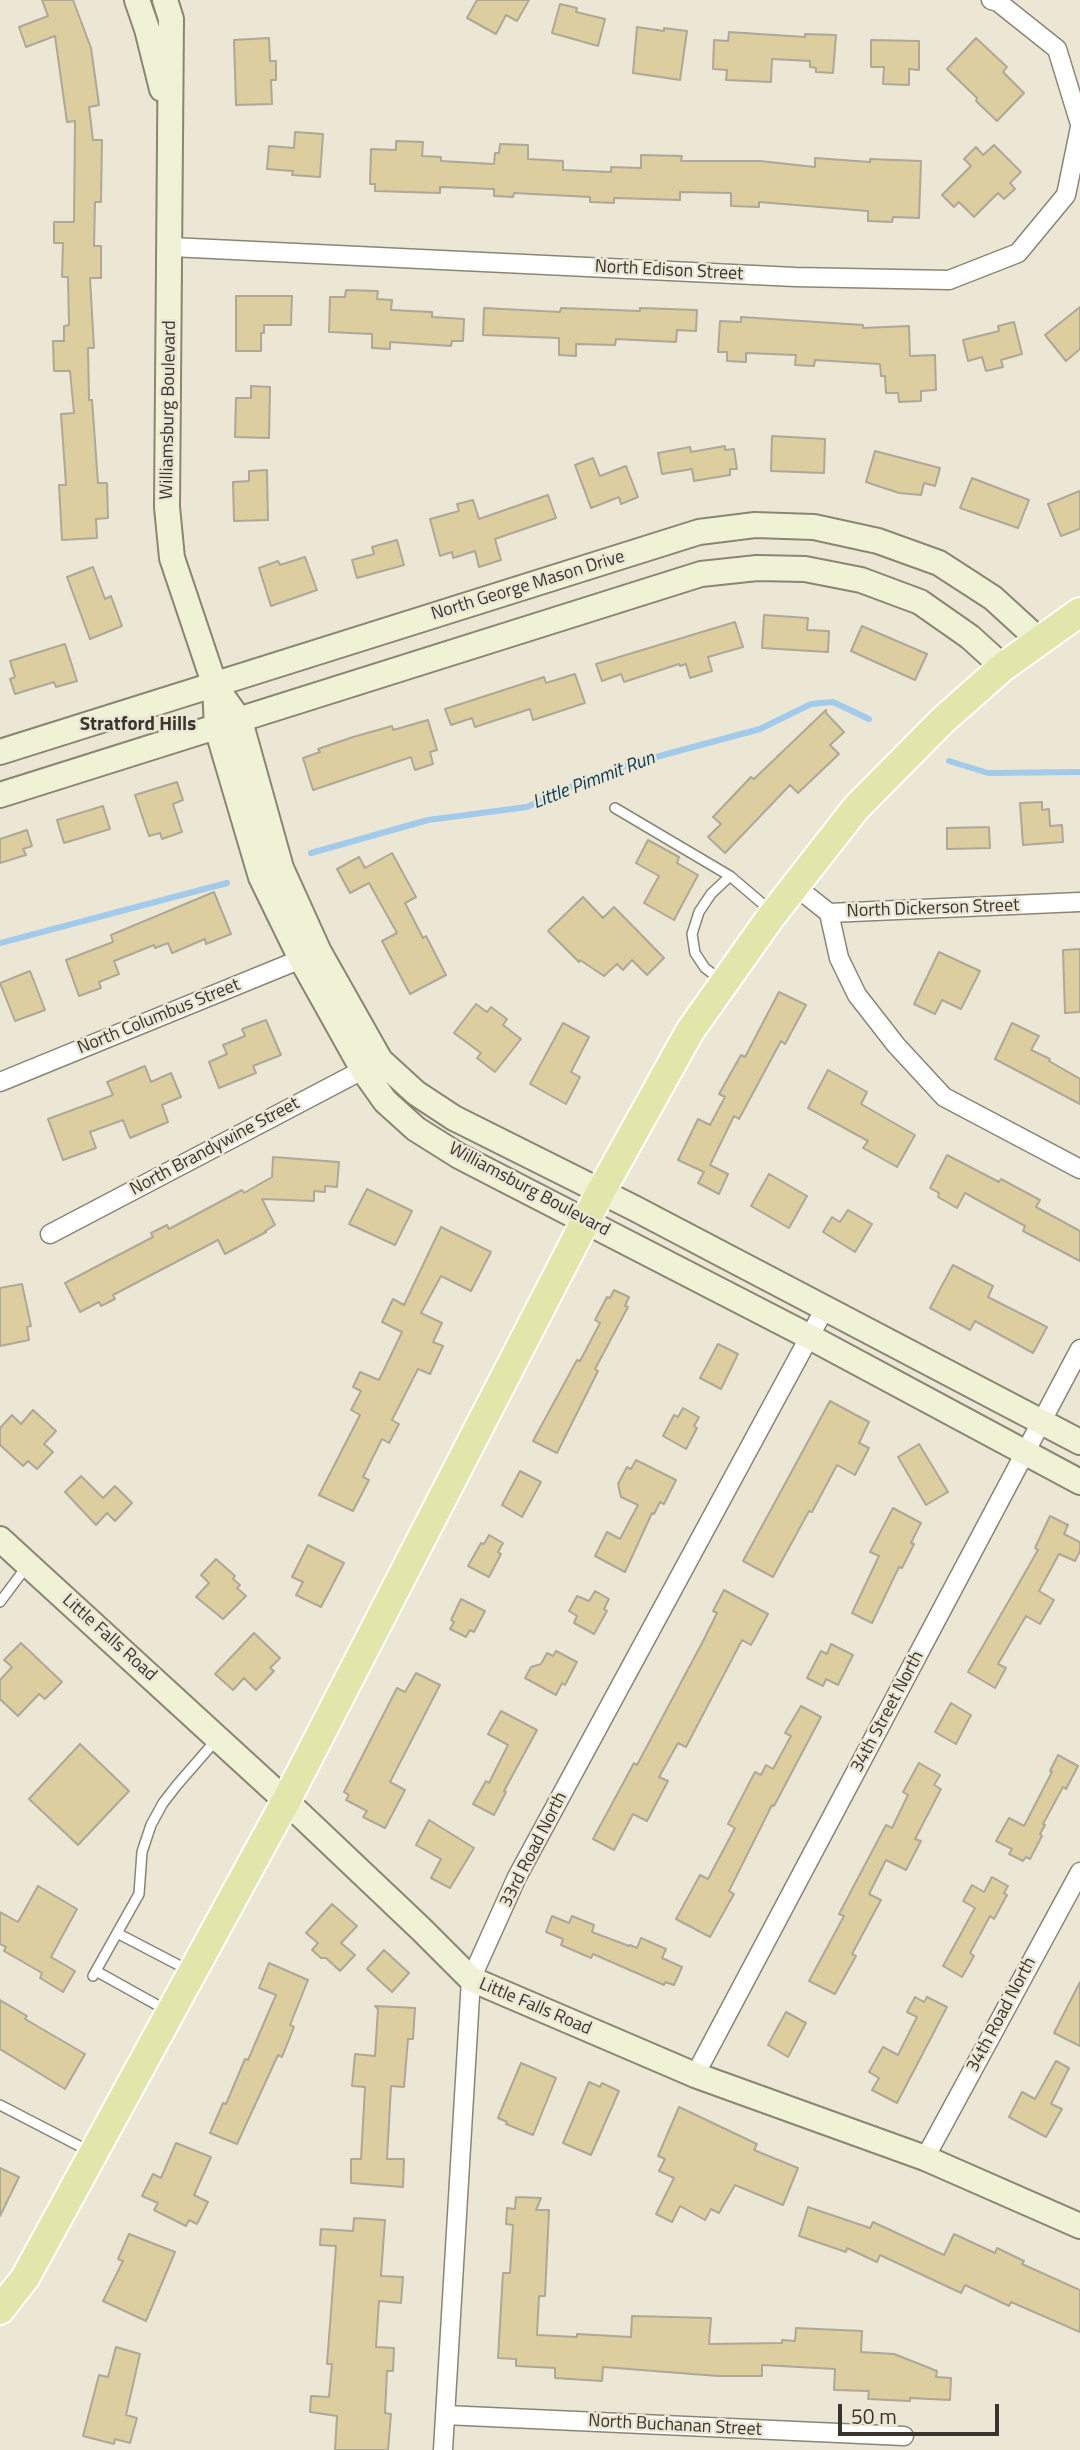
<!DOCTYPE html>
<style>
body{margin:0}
#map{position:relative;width:1080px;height:2450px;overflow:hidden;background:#ece7d5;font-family:"Titillium Web",sans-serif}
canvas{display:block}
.scale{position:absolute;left:838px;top:2404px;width:161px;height:32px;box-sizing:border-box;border:4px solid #38352e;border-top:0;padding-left:9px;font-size:21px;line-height:24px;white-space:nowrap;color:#38352e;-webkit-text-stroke:5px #ece7d5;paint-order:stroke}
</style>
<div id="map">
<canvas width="1080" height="2450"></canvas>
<div class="scale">50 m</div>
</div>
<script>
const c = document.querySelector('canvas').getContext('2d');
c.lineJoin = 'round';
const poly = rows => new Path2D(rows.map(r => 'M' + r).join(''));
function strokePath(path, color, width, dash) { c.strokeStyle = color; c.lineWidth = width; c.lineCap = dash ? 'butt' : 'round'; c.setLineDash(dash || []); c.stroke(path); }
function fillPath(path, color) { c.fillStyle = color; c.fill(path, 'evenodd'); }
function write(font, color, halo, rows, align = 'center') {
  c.font = font + ' "Titillium Web",sans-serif'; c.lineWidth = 5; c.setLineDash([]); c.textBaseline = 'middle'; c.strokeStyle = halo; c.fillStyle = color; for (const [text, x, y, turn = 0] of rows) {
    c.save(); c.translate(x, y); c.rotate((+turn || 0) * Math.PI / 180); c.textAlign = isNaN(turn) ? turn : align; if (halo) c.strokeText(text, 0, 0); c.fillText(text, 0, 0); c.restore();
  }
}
const stream = poly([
 [949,761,988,773,1080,772],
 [311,853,428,820,527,807,577,784,630,764,760,729,811,704,833,702,869,719],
 [0,943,227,883]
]);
const building = poly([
 [42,0,73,0,91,48,99,105,89,107,93,140,102,140,101,202,95,202,94,246,101,246,101,278,90,278,94,348,88,348,89,400,92,400,98,483,107,483,108,518,96,519,97,538,62,540,59,485,66,485,61,414,74,413,70,371,54,371,53,341,64,341,64,326,69,325,68,277,62,277,63,243,54,243,54,222,74,222,75,121,67,122,55,36,26,47,19,27,48,16,42,0],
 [477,0,529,0,517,21,506,15,496,34,467,18,477,0],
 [560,4,577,8,576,12,605,19,598,46,552,33,560,4],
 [637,27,664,31,664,28,687,31,680,80,633,73,637,27],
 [729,32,805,37,805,34,836,35,833,73,816,72,816,68,810,67,810,61,772,59,771,82,726,80,727,70,713,69,714,40,728,41,729,32],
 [269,38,270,61,276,61,276,80,271,80,272,104,236,105,234,40,269,38],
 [976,38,1007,67,1003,72,1024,93,997,121,976,101,977,98,947,69,976,38],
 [871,40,919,41,919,70,909,69,909,85,883,84,884,67,871,67,871,40],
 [295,132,323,134,320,177,292,175,293,171,267,169,269,146,294,148,295,132],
 [396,141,423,142,422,156,441,157,441,161,494,164,495,153,499,153,500,144,528,145,528,159,563,161,563,170,611,172,611,167,641,168,641,155,682,156,681,161,760,161,815,167,815,158,870,162,870,159,921,161,919,218,893,217,892,222,868,221,868,211,759,202,759,207,731,206,731,193,680,192,680,200,614,198,614,203,590,202,590,197,514,193,513,197,494,196,494,189,440,187,440,193,375,191,375,184,370,184,371,149,396,150,396,141],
 [994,145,1021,172,1010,183,1015,189,1004,199,998,193,974,217,959,202,954,207,942,195,971,166,964,159,976,147,983,155,994,145],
 [346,290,378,291,377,299,392,300,391,310,432,312,432,317,464,319,463,341,452,341,451,346,390,342,390,349,372,348,372,334,329,332,330,297,345,297,346,290],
 [236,296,292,296,291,325,264,325,264,333,261,333,261,351,236,351,236,296],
 [1080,307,1080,349,1066,361,1045,335,1080,307],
 [484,308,560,312,561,308,640,311,640,308,697,310,696,331,677,330,676,342,616,339,615,345,576,344,576,356,559,355,559,338,483,335,484,308],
 [741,317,863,325,863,328,909,326,910,356,935,355,936,390,921,391,921,401,899,402,898,393,886,393,885,376,881,376,880,364,815,360,814,366,795,365,796,355,746,353,746,362,727,361,727,352,718,352,720,321,741,322,741,317],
 [1014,322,1022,354,1001,360,1003,367,986,371,982,357,968,361,963,340,999,331,998,326,1014,322],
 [251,386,270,387,269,438,235,437,236,398,251,398,251,386],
 [772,436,825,439,824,473,771,471,772,436],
 [725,446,725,450,734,449,737,469,730,469,730,475,694,481,692,469,662,474,658,453,690,447,691,452,725,446],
 [875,451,940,468,935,486,924,483,921,495,899,493,866,482,875,451],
 [593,458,600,476,626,466,638,497,621,504,619,497,591,508,575,465,593,458],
 [267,470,268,520,234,521,233,482,249,481,249,471,267,470],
 [972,478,1029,500,1018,528,960,508,972,478],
 [1080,491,1080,529,1061,536,1048,504,1080,491],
 [548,495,556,518,495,539,501,560,479,567,475,551,453,558,452,552,440,556,430,519,459,511,457,504,473,500,479,519,548,495],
 [397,540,404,565,357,578,352,560,374,554,372,547,397,540],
 [305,557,317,590,271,606,259,568,278,561,280,565,305,557],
 [93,567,105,599,111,596,122,626,90,639,67,577,93,567],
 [764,615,808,618,807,630,829,631,828,652,762,648,764,615],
 [735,622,743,647,708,657,712,671,690,678,686,664,680,666,679,664,624,682,621,674,602,681,596,664,735,622],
 [862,626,927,654,915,680,851,651,862,626],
 [65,644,77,681,56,687,54,682,15,694,10,679,15,677,10,661,65,644],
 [575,674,585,703,533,720,530,709,475,727,472,718,451,725,445,709,544,677,546,683,575,674],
 [826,710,826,713,844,732,830,745,839,754,798,793,790,785,725,853,708,837,721,824,713,817,751,777,754,779,826,710],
 [428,720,437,750,430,752,433,764,415,770,411,757,313,790,303,758,320,752,318,749,353,737,392,726,393,730,428,720],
 [177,782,183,800,173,804,182,832,162,839,160,833,149,836,135,795,177,782],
 [1042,802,1042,810,1049,809,1050,826,1062,825,1063,842,1023,845,1020,803,1042,802],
 [103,806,110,829,64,843,57,820,103,806],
 [989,827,990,848,947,849,947,828,989,827],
 [27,830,32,846,23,849,26,855,0,863,0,839,27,830],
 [648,840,679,857,677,863,698,875,674,920,644,903,659,876,636,863,648,840],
 [392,853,416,897,405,903,423,938,426,936,446,975,410,994,382,941,397,933,369,883,350,893,337,869,359,857,365,868,392,853],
 [214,892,231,934,206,944,205,939,172,953,168,943,155,948,154,945,114,961,119,974,99,982,101,988,79,996,66,960,113,942,111,935,214,892],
 [583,897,603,918,614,907,664,958,647,975,632,960,623,970,617,964,604,976,580,960,579,962,548,931,583,897],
 [1080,949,1080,1012,1065,1013,1063,950,1080,949],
 [939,952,980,971,961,1009,942,1000,935,1014,914,1004,939,952],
 [30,971,45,1010,15,1021,0,983,30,971],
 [779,992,806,1005,785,1044,781,1041,739,1119,734,1116,710,1165,728,1174,719,1194,698,1183,704,1172,678,1160,698,1119,710,1125,725,1097,719,1094,741,1055,745,1057,779,992],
 [476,1004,487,1012,491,1007,507,1019,503,1025,521,1039,495,1072,477,1058,481,1053,454,1033,476,1004],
 [266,1020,281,1055,253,1066,256,1073,219,1088,209,1062,227,1054,223,1045,245,1036,242,1029,266,1020],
 [563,1023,589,1037,571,1072,580,1077,566,1104,530,1084,563,1023],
 [1012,1023,1039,1036,1031,1050,1050,1059,1049,1061,1080,1079,1080,1104,995,1059,1012,1023],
 [145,1066,151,1082,171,1073,181,1097,162,1105,168,1122,130,1138,123,1120,90,1132,96,1148,63,1160,48,1119,113,1095,107,1082,145,1066],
 [828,1070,867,1092,861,1104,915,1135,897,1167,863,1148,868,1141,808,1108,828,1070],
 [947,1155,999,1182,1001,1179,1040,1200,1036,1207,1080,1231,1080,1261,1023,1231,1025,1226,965,1193,957,1208,938,1197,939,1193,930,1188,947,1155],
 [273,1157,339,1162,337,1187,325,1186,325,1192,314,1191,314,1201,262,1199,275,1225,265,1231,266,1232,225,1254,218,1240,113,1295,115,1299,101,1306,99,1302,80,1312,65,1283,153,1237,151,1233,167,1225,169,1229,242,1190,244,1193,272,1177,273,1157],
 [769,1174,807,1196,789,1228,751,1206,769,1174],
 [367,1189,412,1211,395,1245,349,1224,367,1189],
 [848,1210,872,1224,855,1252,823,1232,832,1217,840,1222,848,1210],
 [441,1227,491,1252,471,1291,441,1276,421,1313,442,1323,433,1342,443,1346,430,1374,418,1369,392,1420,399,1424,389,1443,382,1439,363,1477,369,1480,353,1511,319,1495,360,1415,351,1410,361,1391,353,1387,360,1372,379,1380,402,1332,382,1322,393,1299,404,1305,441,1227],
 [953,1265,993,1286,988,1297,1047,1327,1033,1353,975,1321,970,1330,930,1308,953,1265],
 [22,1284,31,1326,27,1327,29,1340,0,1346,0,1288,22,1284],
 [614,1290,629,1297,625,1306,628,1307,595,1369,598,1371,557,1453,533,1441,577,1360,580,1361,600,1323,595,1320,607,1297,610,1298,614,1290],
 [718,1344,738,1354,721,1389,700,1378,718,1344],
 [830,1401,869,1422,859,1443,869,1448,855,1475,837,1465,812,1512,809,1511,773,1577,743,1561,830,1401],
 [683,1408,699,1417,694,1426,697,1428,686,1449,663,1436,674,1415,678,1417,683,1408],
 [33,1410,56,1431,44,1444,53,1452,37,1469,28,1461,23,1466,0,1445,0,1428,12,1415,21,1424,33,1410],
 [919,1444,948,1492,926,1505,898,1457,919,1444],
 [636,1460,676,1480,664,1504,660,1502,654,1514,652,1513,625,1572,595,1556,607,1532,620,1539,638,1505,621,1497,618,1484,627,1467,631,1469,636,1460],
 [520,1471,541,1482,522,1517,502,1505,520,1471],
 [81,1476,103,1498,115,1486,132,1503,115,1521,107,1513,96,1525,65,1492,81,1476],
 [893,1508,921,1523,911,1543,914,1544,902,1568,899,1567,872,1623,852,1613,879,1556,870,1552,893,1508],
 [1050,1516,1068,1525,1064,1534,1080,1542,1080,1551,1075,1561,1059,1554,1039,1591,1054,1600,1040,1624,1026,1616,998,1664,1006,1668,995,1688,968,1672,1038,1550,1035,1548,1050,1516],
 [489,1535,503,1543,498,1552,501,1554,489,1577,468,1566,481,1543,484,1544,489,1535],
 [308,1545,344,1563,321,1607,296,1595,303,1582,292,1577,308,1545],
 [216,1559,235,1576,233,1579,240,1585,237,1588,246,1596,223,1619,196,1597,209,1583,201,1575,216,1559],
 [724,1590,768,1614,751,1645,742,1640,686,1747,678,1743,659,1777,668,1781,647,1821,633,1814,614,1850,593,1839,634,1763,637,1765,702,1643,717,1613,713,1611,724,1590],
 [595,1591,609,1599,604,1609,607,1611,594,1634,574,1623,577,1616,569,1611,577,1596,589,1601,595,1591],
 [461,1599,485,1611,474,1632,470,1630,466,1637,450,1629,454,1622,451,1620,461,1599],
 [254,1633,280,1658,270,1668,274,1671,256,1690,244,1678,233,1690,215,1674,254,1633],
 [21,1643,62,1682,45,1699,39,1694,18,1716,0,1699,0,1680,12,1667,4,1660,21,1643],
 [831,1644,853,1655,838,1685,826,1679,823,1686,807,1678,821,1651,827,1654,831,1644],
 [556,1651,577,1662,565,1685,562,1683,556,1695,525,1678,531,1667,541,1664,547,1653,553,1656,556,1651],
 [416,1673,440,1685,390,1782,405,1790,385,1828,363,1817,367,1811,346,1800,349,1795,344,1792,397,1688,405,1692,416,1673],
 [951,1703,971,1715,956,1744,935,1732,951,1703],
 [801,1706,821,1717,774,1806,772,1805,729,1891,734,1894,710,1937,676,1919,700,1875,708,1879,735,1828,728,1824,755,1772,761,1775,766,1765,773,1769,791,1736,785,1733,801,1706],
 [501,1711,537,1730,504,1791,506,1792,494,1815,473,1804,486,1781,489,1783,508,1745,488,1734,501,1711],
 [80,1744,129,1791,78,1845,29,1799,80,1744],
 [1058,1755,1078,1766,1066,1789,1063,1787,1043,1824,1045,1825,1040,1834,1042,1836,1030,1859,1026,1857,1023,1861,1009,1854,1012,1849,996,1841,1009,1818,1024,1826,1052,1772,1050,1771,1058,1755],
 [919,1763,940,1775,934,1785,941,1789,915,1839,921,1841,906,1870,886,1860,869,1894,881,1900,852,1954,856,1956,835,1994,809,1981,844,1916,839,1914,886,1825,892,1828,908,1795,903,1792,919,1763],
 [429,1820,474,1848,450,1888,431,1878,441,1859,416,1845,429,1820],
 [992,1877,1008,1886,1004,1893,1007,1895,994,1919,990,1916,970,1953,974,1956,962,1977,943,1966,975,1908,963,1901,972,1885,984,1892,992,1877],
 [38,1886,77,1909,51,1957,75,1971,63,1992,40,1978,42,1973,4,1951,6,1947,0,1944,0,1912,18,1922,38,1886],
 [332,1904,357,1926,341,1943,355,1955,340,1971,326,1958,321,1958,312,1950,318,1943,306,1933,332,1904],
 [552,1916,569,1923,572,1916,594,1925,592,1932,629,1946,630,1945,637,1948,641,1938,666,1949,662,1958,682,1967,674,1985,665,1982,664,1985,593,1954,591,1958,561,1945,563,1939,546,1932,552,1916],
 [384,1950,409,1973,392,1992,367,1969,384,1950],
 [269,1963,308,1980,290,2025,294,2027,282,2057,278,2055,237,2144,210,2133,223,2103,226,2104,245,2059,248,2060,276,1995,259,1988,269,1963],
 [1080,1982,1080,2046,1054,2033,1080,1982],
 [915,1997,924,2002,927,1997,947,2007,897,2103,872,2090,879,2078,869,2072,883,2047,898,2055,917,2017,907,2012,915,1997],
 [0,2000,27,2016,25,2019,85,2054,65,2089,0,2049,0,2000],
 [375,2006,415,2008,413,2039,408,2039,404,2087,391,2086,387,2159,404,2159,403,2187,351,2183,351,2159,361,2159,365,2087,352,2086,355,2054,375,2056,378,2009,375,2006],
 [786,2012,806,2023,788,2057,768,2045,786,2012],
 [1056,2061,1069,2068,1051,2104,1062,2109,1046,2137,1009,2117,1022,2092,1035,2099,1056,2061],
 [521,2063,556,2078,533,2135,506,2124,507,2122,498,2118,521,2063],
 [589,2082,600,2087,602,2083,619,2091,591,2155,563,2143,589,2082],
 [679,2107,757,2144,754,2150,798,2168,783,2205,735,2185,719,2213,711,2209,705,2220,680,2206,672,2222,656,2214,674,2178,659,2171,665,2159,658,2156,679,2107],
 [176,2143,211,2157,194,2195,208,2202,197,2224,189,2220,186,2226,154,2210,158,2203,142,2196,153,2174,161,2178,176,2143],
 [0,2168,19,2177,0,2216,0,2168],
 [516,2197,541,2198,536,2210,549,2210,545,2296,539,2296,537,2335,577,2337,577,2334,631,2337,632,2316,711,2318,709,2344,782,2343,782,2340,795,2341,796,2328,862,2331,861,2352,894,2354,937,2371,936,2377,951,2378,950,2400,910,2398,910,2401,868,2399,869,2391,834,2390,835,2369,762,2365,762,2376,718,2376,603,2367,602,2381,555,2378,555,2368,516,2366,516,2359,498,2358,503,2273,510,2273,513,2225,506,2224,507,2208,515,2209,516,2197],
 [808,2207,870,2228,873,2222,944,2255,954,2234,995,2253,997,2248,1024,2261,1022,2264,1080,2290,1080,2332,1011,2302,1009,2306,965,2285,961,2293,880,2255,877,2262,847,2248,846,2252,799,2236,808,2207],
 [354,2218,385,2220,381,2276,403,2277,401,2303,379,2301,376,2347,394,2348,393,2371,387,2371,385,2413,391,2414,388,2450,335,2450,337,2416,310,2412,311,2396,329,2397,332,2364,327,2364,336,2246,320,2245,321,2229,353,2231,354,2218],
 [129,2234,175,2252,146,2321,103,2301,123,2261,118,2259,129,2234],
 [116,2347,140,2354,126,2415,137,2418,130,2443,115,2439,114,2444,83,2436,99,2375,108,2377,116,2347]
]);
const lane = poly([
 [615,808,730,876,771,911],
 [721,980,705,968,695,953,692,934,699,912,711,894,730,876],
 [0,1602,27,1566],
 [117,1933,188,1970],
 [96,1971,166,2010],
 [93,1976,139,1894,142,1852,151,1825,163,1803,177,1785,217,1739],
 [0,2105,89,2151]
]);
const street = poly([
 [991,0,998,2,1057,49,1080,124],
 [171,247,795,277,949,280,1018,253,1066,195,1080,127],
 [795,886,829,913,1080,902],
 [829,913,839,958,857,995,896,1045,944,1097,1080,1169],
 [0,1082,311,955],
 [50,1234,372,1065],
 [695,2075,1080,1349],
 [925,2158,1080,1872],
 [445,2415,904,2436],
 [443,2450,471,1979,517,1877,825,1308]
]);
const secondary = poly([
 [137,0,147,29,162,89],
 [165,0,171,19,167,507,172,558,215,686,217,728,261,877,301,959,363,1070,385,1101,416,1129,459,1156,810,1337,1080,1482],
 [215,686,240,721,281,868,319,952,380,1060,416,1093,454,1118,634,1208,1080,1442],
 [0,752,699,532,755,525,814,527,878,541,939,563,993,598,1040,641],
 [0,795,701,574,757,568,805,569,861,580,920,602,970,637,1003,667],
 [0,1539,286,1801,421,1929,471,1979,695,2075,925,2158,1080,2226]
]);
const primary = poly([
 [0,2310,25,2278,286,1801,601,1191,690,1031,770,918,856,808,943,720,1003,667,1080,612]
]);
const streetNames = [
 ["North Edison Street",669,271,3],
 ["Williamsburg Boulevard",169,410,-89],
 ["North George Mason Drive",528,586,-17],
 ["North Dickerson Street",933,909,-2],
 ["North Columbus Street",159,1017,-22],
 ["North Brandywine Street",215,1147,-28],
 ["Williamsburg Boulevard",529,1190,28],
 ["Little Falls Road",109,1638,42],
 ["34th Street North",888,1712,-62],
 ["33rd Road North",534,1850,-63],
 ["Little Falls Road",535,2007,23],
 ["34th Road North",1002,2015,-62],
 ["North Buchanan Street",675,2426,3]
];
const neighbourhoodNames = [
 ["Stratford Hills",138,725]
];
const waterNames = [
 ["Little Pimmit Run",594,781,-21]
];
strokePath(stream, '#a1caeb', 6);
fillPath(building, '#ddce9f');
strokePath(building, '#ada897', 2);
strokePath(lane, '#8a8575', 12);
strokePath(street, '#8a8575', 21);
strokePath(secondary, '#8a8575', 28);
strokePath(primary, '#fff', 32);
strokePath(lane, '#fff', 9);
strokePath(street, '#fff', 18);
strokePath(secondary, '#f0f2d5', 24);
strokePath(primary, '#e2e6aa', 28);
write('18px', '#38352e', '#ece7d5', streetNames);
write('bold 19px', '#38352e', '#ece7d5', neighbourhoodNames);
write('italic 19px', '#053858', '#ece7d5', waterNames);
</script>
